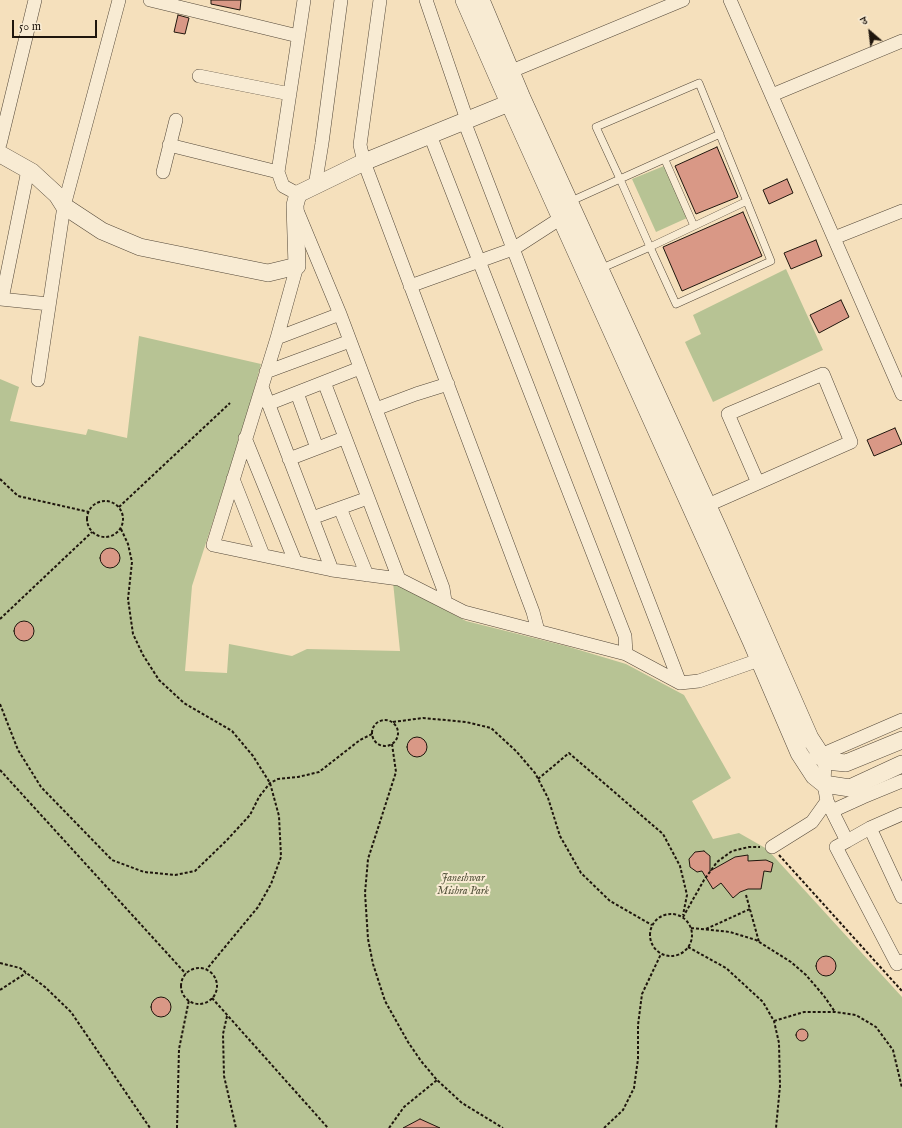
<!DOCTYPE html>
<meta charset="utf-8">
<style>
body{margin:0}
#map{position:relative;width:902px;height:1128px;overflow:hidden;background:#f5e0bc;font-family:"IM FELL English","Noto Serif Devanagari",serif}
canvas{display:block}
.north{position:absolute;left:850px;top:12px;width:40px;height:40px;-webkit-text-stroke:3px #f8ebd3;paint-order:stroke;rotate:332deg;font-size:11px;font-weight:700;line-height:16px;text-align:center;color:#1f160d}
.north::after{content:'';display:block;margin:auto;width:14px;height:18px;background:#1f160d;clip-path:polygon(50% 0,100% 100%,50% 72%,0 100%)}
.scale{position:absolute;left:12px;top:20px;width:85px;height:18px;box-sizing:border-box;border:2px solid #1f160d;border-top:0;padding-left:5px;font-size:12px;line-height:14px;white-space:nowrap;color:#1f160d;-webkit-text-stroke:3px #f8ebd3;paint-order:stroke}
</style>
<div id="map">
<canvas width="902" height="1128"></canvas>
<div class="north">उ</div>
<div class="scale">50 m</div>
</div>
<script>
const c = document.querySelector('canvas').getContext('2d');
c.lineJoin = 'round';
function fillPath(path, color) { c.fillStyle = color; c.fill(path, 'evenodd'); }
const poly = rows => new Path2D(rows.map(r => 'M' + r).join(''));
function strokePath(path, color, width, dash) { c.strokeStyle = color; c.lineWidth = width; c.lineCap = dash ? 'butt' : 'round'; c.setLineDash(dash || []); c.stroke(path); }
function write(font, color, halo, rows, align = 'center') {
  c.font = font + ' "IM FELL English",serif'; c.lineWidth = 4; c.setLineDash([]); c.textBaseline = 'middle'; c.strokeStyle = halo; c.fillStyle = color; for (const [text, x, y, turn = 0] of rows) {
    c.save(); c.translate(x, y); c.rotate((+turn || 0) * Math.PI / 180); c.textAlign = isNaN(turn) ? turn : align; if (halo) c.strokeText(text, 0, 0); c.fillText(text, 0, 0); c.restore();
  }
}
const green = poly([
 [664,166,687,218,656,232,632,179],
 [786,269,823,350,713,402,685,342,701,334,693,315],
 [139,336,261,364,246,419,192,586,185,671,227,673,229,644,292,656,307,649,400,651,393,582,466,621,566,646,626,664,684,695,731,778,692,801,713,839,739,833,767,849,902,997,902,1128,0,1128,0,379,19,387,10,421,86,435,88,429,127,438]
]);
const building = poly([
 [211,0,241,0,240,10,211,4,211,0],
 [178,15,189,18,185,34,174,32,178,15],
 [717,147,738,197,696,214,675,166,717,147],
 [787,179,793,193,769,204,763,190,787,179],
 [743,212,762,256,682,291,663,247,743,212],
 [816,240,822,256,791,269,784,253,816,240],
 [841,300,849,317,819,333,810,315,841,300],
 [895,428,902,444,874,456,867,440,895,428],
 '100 558a10 10 0 1 1 20 0a10 10 0 1 1-20 0Z',
 '14 631a10 10 0 1 1 20 0a10 10 0 1 1-20 0Z',
 '407 747a10 10 0 1 1 20 0a10 10 0 1 1-20 0Z',
 [704,851,710,856,710,871,735,857,748,855,748,861,766,860,773,863,771,872,764,871,761,889,748,889,740,892,733,898,721,883,713,889,702,871,697,872,690,867,689,859,695,852,704,851],
 '816 966a10 10 0 1 1 20 0a10 10 0 1 1-20 0Z',
 '151 1007a10 10 0 1 1 20 0a10 10 0 1 1-20 0Z',
 '796 1035a6 6 0 1 1 12 0a6 6 0 1 1-12 0Z',
 [420,1119,440,1128,403,1128,420,1119]
]);
const path = poly([
 [0,479,18,496,89,512],
 '87 519a18 18 0 1 1 36 0a18 18 0 1 1-36 0Z',
 [119,507,230,403],
 [121,529,128,544,132,562,128,599,133,634,143,655,159,680,184,703,232,731,253,756,270,783,279,816,281,857,271,884,258,907,206,970],
 [0,619,92,532],
 [0,704,18,750,41,787,112,860,144,872,175,875,195,871,227,840,250,815,259,797,270,783,278,779,298,777,319,772,360,740,372,734],
 '372 733a13 13 0 1 1 26 0a13 13 0 1 1-26 0Z',
 [393,722,423,718,466,722,491,728,516,751,535,773,548,798,560,836,581,873,610,901,652,925],
 [392,744,396,772,368,859,365,893,368,939,373,964,385,1001,408,1042,421,1061,437,1080,462,1103,503,1128],
 [0,770,186,974],
 [538,779,569,753,663,834,680,866,687,895,683,915],
 [779,855,902,991],
 [746,895,759,942],
 '650 935a21 21 0 1 1 42 0a21 21 0 1 1-42 0Z',
 [683,917,704,880,717,862,732,851,749,847,760,847],
 [691,928,730,932,756,940,791,962,806,975,824,996,835,1012],
 [706,929,750,909],
 [688,947,726,968,763,1002,774,1021,779,1043,780,1086,776,1128],
 [0,963,20,968,45,987,71,1012,150,1128],
 '181 986a18 18 0 1 1 36 0a18 18 0 1 1-36 0Z',
 [0,990,26,973],
 [212,998,328,1128],
 [227,1016,223,1034,224,1076,236,1128],
 [774,1021,804,1012,835,1012,856,1015,876,1027,893,1050,902,1088],
 [177,1128,179,1049,189,1000],
 [389,1128,404,1107,437,1080],
 [604,1128,623,1110,634,1088,638,1059,638,1025,642,994,661,954]
]);
const service = poly([
 [720,134,620,179,650,247,747,201],
 [665,160,694,226],
 [569,202,620,179,596,127,699,83,771,261,676,304,650,247,600,269]
]);
const minor = poly([
 [150,0,298,36],
 [380,0,360,145,364,162,533,612,538,631],
 [426,0,467,120],
 [730,0,902,394],
 [502,75,683,0],
 [199,76,290,94],
 [772,95,902,41],
 [464,121,680,683],
 [430,135,625,636,626,654],
 [0,144,35,0],
 [169,145,278,172,283,186,298,194],
 [163,172,176,120],
 [278,172,304,0],
 [315,186,322,143,341,0],
 [298,213,340,314,443,588,445,601],
 [834,238,902,211],
 [297,266,277,338,213,545,332,570,399,579,464,612,626,654,680,683,699,681,759,660],
 [410,286,513,249,561,218],
 [0,299,49,304],
 [2,299,28,170],
 [277,338,340,314],
 [266,372,350,341],
 [38,380,64,206,119,0],
 [324,382,399,579],
 [262,387,332,570],
 [297,393,317,448],
 [268,404,360,368],
 [376,409,416,394,448,384],
 [245,438,295,561],
 [289,459,344,438],
 [233,479,263,555],
 [708,505,851,442,823,374,728,414,758,483],
 [340,508,367,575],
 [312,518,368,498],
 [814,758,902,720],
 [827,801,847,841,870,828,902,814],
 [832,811,863,797,902,781],
 [870,828,902,897],
 [847,841,836,847,897,964,902,961],
 [772,847,812,822,827,801,824,784,825,761]
]);
const tertiary = poly([
 [464,0,509,103,751,641,799,753,814,776,824,784,850,788,902,764],
 [481,0,522,98,718,528,810,738,825,761,846,763,902,740],
 [0,154,32,172,57,195,64,206,102,231,140,247,268,273,297,266,295,205,298,194,364,162,519,99]
]);
const parkNames = [
 ["Janeshwar",463,879],
 ["Mishra Park",463,892]
];
fillPath(green, '#b7c394');
fillPath(building, '#d99886');
strokePath(building, '#1f160d', 1);
strokePath(service, '#544839', 8);
strokePath(minor, '#544839', 14);
strokePath(tertiary, '#544839', 18);
strokePath(path, '#1f160d', 2, [3, 2]);
strokePath(service, '#f8ebd3', 7);
strokePath(minor, '#f8ebd3', 13);
strokePath(tertiary, '#f8ebd3', 17);
write('italic 11px', '#54533c', '#f8ebd3', parkNames);
</script>
